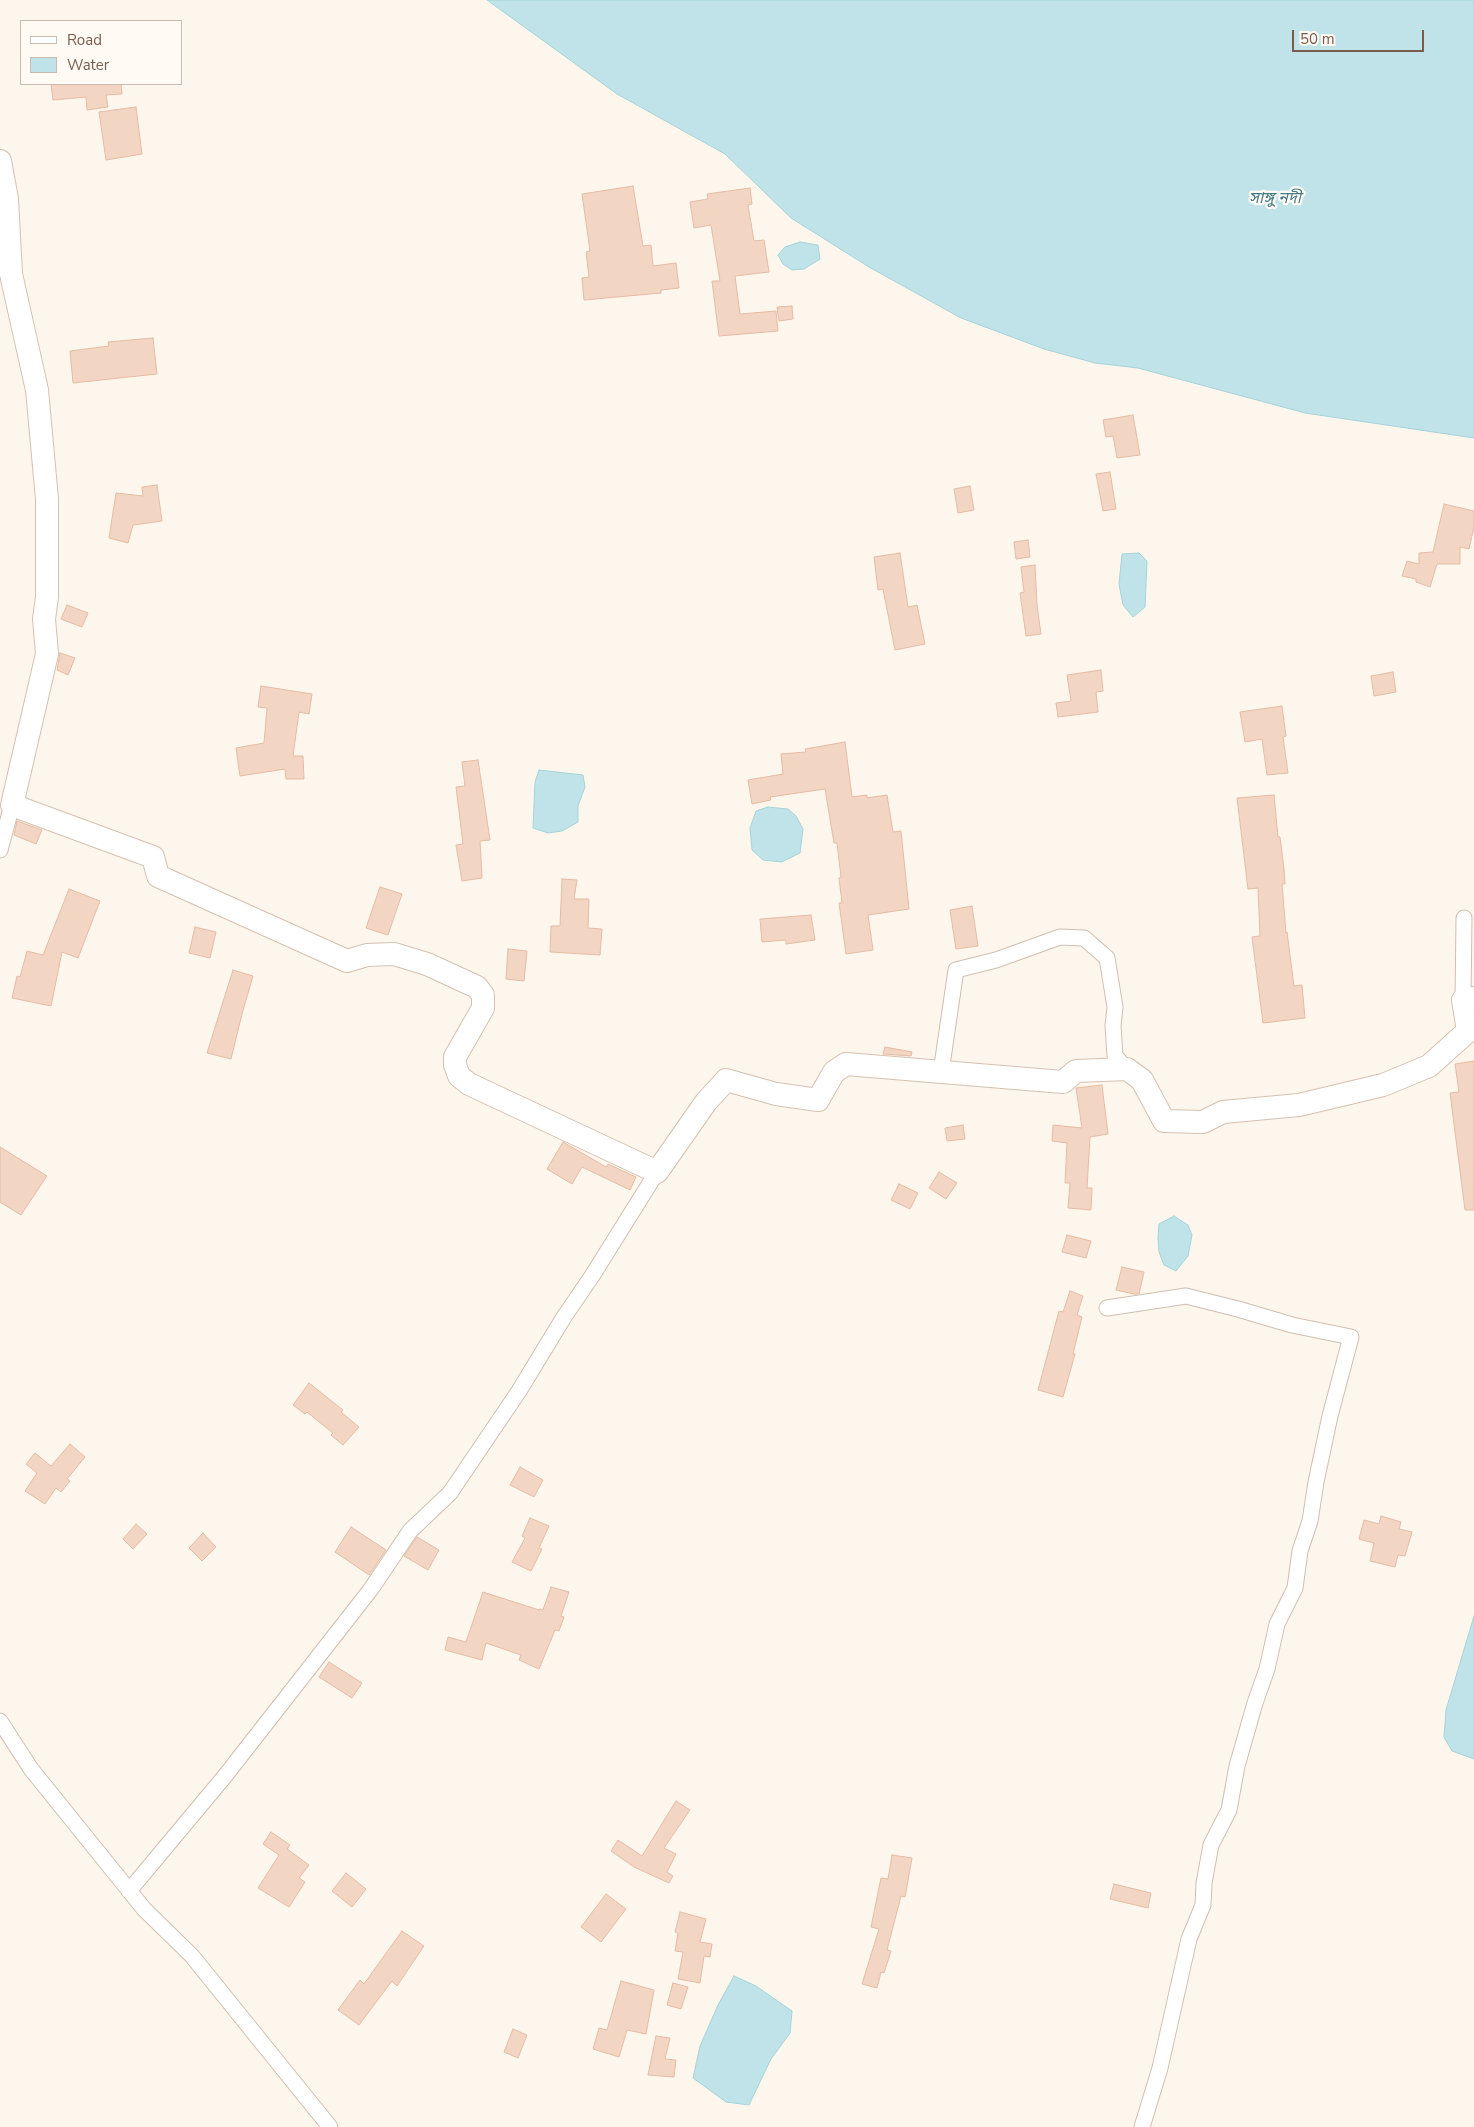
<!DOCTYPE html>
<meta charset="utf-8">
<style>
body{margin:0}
#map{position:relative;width:1474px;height:2127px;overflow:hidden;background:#fdf6ec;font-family:"Nunito Sans",sans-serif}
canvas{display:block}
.legend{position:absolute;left:20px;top:20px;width:162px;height:65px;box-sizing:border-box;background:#fffaf3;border:1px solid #cabbb1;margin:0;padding:6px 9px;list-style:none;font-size:15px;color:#7a5c4d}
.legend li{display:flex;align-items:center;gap:10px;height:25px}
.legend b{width:25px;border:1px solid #cabbb1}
.scale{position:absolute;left:1292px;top:30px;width:132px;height:22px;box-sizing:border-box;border:2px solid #7a5c4d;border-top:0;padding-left:6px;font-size:15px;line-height:18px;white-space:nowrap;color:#7a5c4d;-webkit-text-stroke:4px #fffaf3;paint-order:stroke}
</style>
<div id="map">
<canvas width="1474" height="2127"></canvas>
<ul class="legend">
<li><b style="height:6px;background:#fff"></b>Road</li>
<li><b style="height:14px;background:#bfe3e8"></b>Water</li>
</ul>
<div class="scale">50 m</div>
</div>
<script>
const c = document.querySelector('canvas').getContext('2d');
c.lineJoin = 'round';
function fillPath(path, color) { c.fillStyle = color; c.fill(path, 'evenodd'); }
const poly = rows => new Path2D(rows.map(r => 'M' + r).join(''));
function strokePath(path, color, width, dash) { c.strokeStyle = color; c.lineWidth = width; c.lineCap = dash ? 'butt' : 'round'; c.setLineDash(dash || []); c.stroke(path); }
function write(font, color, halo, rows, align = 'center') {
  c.font = font + ' "Nunito Sans","Noto Sans Bengali",sans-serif'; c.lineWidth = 4.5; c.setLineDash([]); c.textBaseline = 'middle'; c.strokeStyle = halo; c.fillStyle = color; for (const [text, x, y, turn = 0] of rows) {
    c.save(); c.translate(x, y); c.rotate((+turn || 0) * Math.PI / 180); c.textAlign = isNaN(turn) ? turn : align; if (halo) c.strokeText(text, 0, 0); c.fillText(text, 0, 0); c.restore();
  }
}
const water = poly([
 [487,0,1474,0,1474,438,1305,413,1138,368,1095,363,1044,349,961,318,869,267,791,218,725,154,617,94,487,0],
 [800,242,818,245,820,259,804,269,792,270,783,264,778,255,785,247,800,242],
 [1139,553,1147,561,1145,607,1133,617,1123,605,1119,584,1122,554,1139,553],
 [539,770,583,775,585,787,578,806,578,822,562,831,548,833,533,828,535,782,539,770],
 [768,807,788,809,796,816,803,829,800,853,782,862,763,860,752,850,750,828,756,811,768,807],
 [1174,1216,1188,1225,1192,1235,1188,1256,1176,1271,1164,1265,1159,1252,1158,1238,1159,1224,1174,1216],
 [1474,1616,1474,1759,1452,1751,1444,1737,1446,1710,1474,1616],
 [734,1976,756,1986,792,2011,790,2033,771,2059,749,2105,726,2102,693,2078,700,2046,718,2005,734,1976]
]);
const building = poly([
 [51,84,121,84,122,94,106,95,108,107,87,110,86,97,53,100,51,84],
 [136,107,142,154,106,160,99,112,136,107],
 [633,186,643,246,651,245,653,266,676,263,679,288,661,290,661,293,584,300,582,278,589,277,586,252,590,251,582,194,633,186],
 [750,188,752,204,748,205,754,241,764,240,769,272,735,276,740,314,776,311,778,331,719,336,712,281,720,281,711,225,694,228,690,202,708,199,707,194,750,188],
 [792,306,793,319,779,321,777,307,792,306],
 [153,338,157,374,73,383,70,351,109,346,108,342,153,338],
 [1133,415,1140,455,1117,458,1113,436,1106,437,1103,420,1133,415],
 [1110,472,1116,509,1103,511,1096,474,1110,472],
 [157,485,162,521,133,525,128,543,109,538,116,493,143,496,142,487,157,485],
 [970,486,974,510,958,513,954,489,970,486],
 [1444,504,1474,511,1474,527,1469,549,1460,547,1460,564,1437,564,1430,587,1416,582,1416,579,1402,576,1407,561,1419,564,1419,553,1433,552,1444,504],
 [1028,540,1030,557,1016,559,1014,542,1028,540],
 [900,553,908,607,917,605,925,644,895,650,883,589,878,590,874,557,900,553],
 [1035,565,1037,605,1041,634,1026,636,1020,593,1024,592,1021,567,1035,565],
 [67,605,88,613,82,627,61,619,67,605],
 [60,653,75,658,68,675,57,670,60,653],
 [1101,670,1103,691,1096,692,1098,712,1058,717,1056,703,1071,701,1067,675,1101,670],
 [1393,672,1396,692,1374,696,1371,676,1393,672],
 [261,686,312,694,309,714,299,712,293,756,303,756,304,779,286,779,285,769,240,776,236,748,264,743,267,708,258,707,261,686],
 [1282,706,1286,736,1283,737,1288,773,1267,775,1262,739,1245,742,1240,712,1282,706],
 [845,742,852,797,867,795,867,798,887,795,893,832,901,831,909,909,868,915,873,950,846,954,839,903,842,903,839,878,841,877,837,843,834,843,825,789,770,797,771,800,752,804,748,780,783,774,781,754,806,752,805,749,845,742],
 [478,760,490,840,480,841,482,878,462,881,456,845,463,844,456,787,465,786,462,762,478,760],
 [1274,795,1278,837,1280,837,1284,869,1285,884,1282,884,1286,933,1287,932,1294,986,1302,985,1305,1018,1263,1023,1252,937,1260,936,1258,888,1248,889,1237,798,1274,795],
 [17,821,42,830,36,844,14,835,17,821],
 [562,879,577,880,574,899,589,899,588,928,602,929,600,955,550,952,551,926,560,926,562,879],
 [380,887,402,894,388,935,366,928,380,887],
 [69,889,100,901,78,958,62,952,51,1006,12,998,17,976,20,977,27,951,43,955,69,889],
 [972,906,978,946,956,949,950,910,972,906],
 [811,915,815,940,786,944,786,940,762,942,760,919,811,915],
 [195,927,216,932,210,958,189,953,195,927],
 [508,949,527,951,524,981,506,979,508,949],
 [233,970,253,976,242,1014,231,1059,207,1053,233,970],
 [885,1047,912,1052,911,1056,883,1054,885,1047],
 [1474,1061,1474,1210,1465,1210,1450,1093,1459,1092,1455,1064,1474,1061],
 [1102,1085,1108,1134,1090,1137,1087,1188,1092,1188,1091,1210,1068,1208,1070,1183,1065,1183,1067,1143,1052,1141,1053,1125,1082,1128,1076,1088,1102,1085],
 [963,1125,965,1139,947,1141,945,1128,963,1125],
 [563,1142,606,1167,608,1164,636,1177,630,1190,582,1167,572,1184,547,1169,563,1142],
 [0,1147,47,1176,21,1215,0,1202,0,1147],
 [939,1172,957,1183,946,1199,929,1188,939,1172],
 [899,1184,918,1193,910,1209,891,1200,899,1184],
 [1067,1235,1091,1241,1086,1258,1062,1252,1067,1235],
 [1122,1267,1144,1272,1139,1294,1134,1294,1116,1290,1122,1267],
 [1070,1291,1083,1296,1077,1315,1082,1317,1073,1354,1075,1354,1063,1397,1038,1390,1059,1311,1063,1312,1070,1291],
 [309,1383,343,1410,341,1412,359,1427,343,1445,331,1435,333,1433,307,1412,305,1414,293,1405,309,1383],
 [70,1444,85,1457,67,1479,70,1481,61,1492,56,1488,45,1504,25,1491,37,1473,26,1464,35,1453,51,1466,70,1444],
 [520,1467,543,1480,534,1497,510,1485,520,1467],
 [1381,1516,1401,1522,1399,1529,1412,1532,1405,1556,1398,1555,1395,1567,1370,1561,1374,1543,1359,1539,1364,1520,1379,1524,1381,1516],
 [530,1518,549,1526,539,1548,542,1549,531,1571,512,1562,525,1538,522,1536,530,1518],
 [136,1524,147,1534,133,1549,123,1539,136,1524],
 [351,1527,386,1550,369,1575,335,1552,351,1527],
 [203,1533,216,1547,202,1561,189,1548,203,1533],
 [417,1537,439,1550,428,1570,404,1556,417,1537],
 [551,1587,569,1592,561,1616,564,1617,559,1631,555,1630,539,1669,519,1660,521,1655,486,1643,482,1660,445,1650,448,1637,466,1642,483,1592,539,1610,540,1609,543,1610,551,1587],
 [329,1662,362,1683,352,1698,319,1677,329,1662],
 [676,1801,690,1810,664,1848,676,1854,667,1872,673,1876,669,1883,634,1867,611,1851,618,1840,642,1856,676,1801],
 [271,1832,290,1845,287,1849,309,1865,299,1878,305,1882,289,1907,258,1888,279,1855,263,1844,271,1832],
 [892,1855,912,1858,905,1897,901,1896,887,1950,891,1951,884,1973,881,1972,877,1988,862,1984,879,1929,871,1927,881,1878,888,1879,892,1855],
 [346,1873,366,1889,352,1907,332,1891,346,1873],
 [1114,1884,1151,1893,1148,1908,1110,1899,1114,1884],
 [606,1894,626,1909,601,1942,581,1927,606,1894],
 [680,1912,706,1919,700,1942,712,1944,710,1957,704,1956,700,1983,678,1979,683,1952,675,1951,678,1933,675,1932,680,1912],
 [402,1931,424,1946,397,1986,392,1981,359,2025,338,2010,360,1980,364,1984,402,1931],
 [621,1981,654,1990,646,2034,627,2030,619,2057,593,2049,599,2028,607,2030,621,1981],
 [673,1983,688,1987,681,2009,667,2005,673,1983],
 [513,2029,527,2035,518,2058,504,2052,513,2029],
 [656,2036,670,2038,665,2059,676,2060,674,2077,648,2075,656,2036]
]);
const minor = poly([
 [0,850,12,805],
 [1463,1000,1464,918],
 [941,1072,956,970,996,960,1060,937,1084,938,1107,958,1115,1007,1113,1026,1115,1056,1127,1069],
 [1107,1308,1186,1296,1238,1309,1292,1325,1351,1337,1330,1416,1316,1482,1310,1521,1300,1551,1295,1588,1277,1624,1267,1669,1255,1703,1237,1766,1229,1810,1211,1845,1204,1883,1203,1905,1189,1939,1160,2068,1142,2127],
 [0,1721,31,1769,144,1909,192,1956,330,2127],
 [129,1891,225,1776,371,1589,410,1531,450,1493,519,1391,564,1317,592,1276,657,1172]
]);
const secondary = poly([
 [0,161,7,199,11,274,37,390,47,499,47,597,44,619,47,654,12,805,153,857,158,876,347,961,367,955,394,954,427,964,477,987,483,995,483,1008,455,1057,455,1065,459,1076,469,1084,657,1172,706,1102,726,1080,776,1094,818,1100,834,1072,846,1064,1063,1082,1076,1071,1127,1069,1142,1080,1164,1121,1203,1122,1223,1112,1299,1105,1383,1085,1429,1066,1468,1031,1463,1000,1474,998]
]);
const waterNames = [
 ["সাঙ্গু নদী",1275,199]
];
fillPath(water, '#bfe3e8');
strokePath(water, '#a5d3da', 1);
fillPath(building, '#f3d5c3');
strokePath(building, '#e6bba3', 1);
strokePath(minor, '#d1beb0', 17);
strokePath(secondary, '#d6c0b0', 24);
strokePath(minor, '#fff', 15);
strokePath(secondary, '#fff', 22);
write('italic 16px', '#437c86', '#fffaf3', waterNames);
</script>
